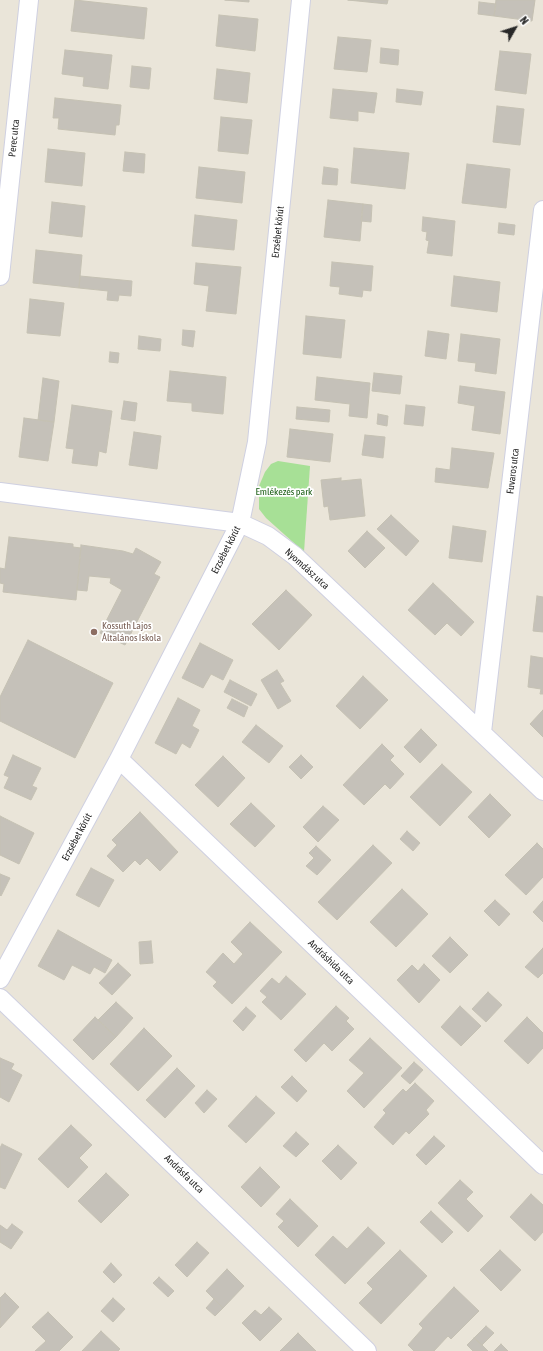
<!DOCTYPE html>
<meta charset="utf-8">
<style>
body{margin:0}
#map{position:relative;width:543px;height:1351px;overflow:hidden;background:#eae5d9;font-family:"Asap Condensed",sans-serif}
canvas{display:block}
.north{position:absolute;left:495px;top:8px;width:40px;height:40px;-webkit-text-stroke:3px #fff;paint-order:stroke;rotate:51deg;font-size:11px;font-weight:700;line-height:16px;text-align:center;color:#282828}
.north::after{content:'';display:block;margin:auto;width:14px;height:18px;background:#282828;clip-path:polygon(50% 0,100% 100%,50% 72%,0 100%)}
</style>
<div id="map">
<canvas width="543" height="1351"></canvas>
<div class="north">N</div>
</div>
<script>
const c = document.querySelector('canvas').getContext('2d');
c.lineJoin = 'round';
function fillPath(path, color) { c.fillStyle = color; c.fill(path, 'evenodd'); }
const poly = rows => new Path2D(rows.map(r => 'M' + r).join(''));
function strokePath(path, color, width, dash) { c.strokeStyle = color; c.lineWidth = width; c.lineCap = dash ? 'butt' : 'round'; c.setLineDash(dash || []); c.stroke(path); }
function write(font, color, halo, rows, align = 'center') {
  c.font = font + ' "Asap Condensed",sans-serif'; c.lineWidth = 3.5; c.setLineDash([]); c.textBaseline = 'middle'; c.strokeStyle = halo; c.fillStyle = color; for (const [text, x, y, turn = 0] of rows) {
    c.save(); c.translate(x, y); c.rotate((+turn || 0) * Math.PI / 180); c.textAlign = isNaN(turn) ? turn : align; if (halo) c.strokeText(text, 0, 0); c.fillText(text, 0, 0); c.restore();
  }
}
const green = poly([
 [278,461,310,466,304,552,266,518,259,509,259,486,265,472,271,464]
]);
const building = poly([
 [75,0,147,8,144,39,71,31,75,0],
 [225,0,249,0,249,2,225,0],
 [348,0,388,0,387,4,348,0],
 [496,0,535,0,532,21,494,16,496,0],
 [479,2,496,4,494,16,478,14,479,2],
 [219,15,258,19,255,51,216,46,219,15],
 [338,37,371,40,367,72,334,69,338,37],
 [381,48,399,50,398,65,380,63,381,48],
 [65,50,112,55,108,89,83,86,84,77,62,74,65,50],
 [500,51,531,54,526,94,495,90,500,51],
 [132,66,151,68,149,89,130,87,132,66],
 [217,69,250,73,247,103,214,99,217,69],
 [333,89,377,93,374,113,358,111,358,121,330,118,333,89],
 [397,89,423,92,421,105,396,102,397,89],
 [55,98,121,105,119,125,116,125,115,135,58,129,59,118,53,118,55,98],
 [497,106,524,109,520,145,493,142,497,106],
 [221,117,252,120,248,154,218,151,221,117],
 [354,148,409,153,405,189,351,183,354,148],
 [48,149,85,153,82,186,45,182,48,149],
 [125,152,145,154,144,173,123,171,125,152],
 [467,164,510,169,506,208,462,203,467,164],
 [199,167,245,172,242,203,196,198,199,167],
 [324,167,338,169,337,185,322,184,324,167],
 [328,200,363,204,360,241,324,237,328,200],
 [52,202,85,206,82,237,49,233,52,202],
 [363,204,372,205,371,222,361,221,363,204],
 [195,215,237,220,234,250,192,246,195,215],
 [423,217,455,221,452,256,427,253,429,241,426,240,427,232,422,231,423,217],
 [499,223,515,225,514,235,498,233,499,223],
 [36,250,82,255,79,288,33,283,36,250],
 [332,262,373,266,371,291,363,290,362,297,339,294,340,287,330,286,332,262],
 [196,263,241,267,236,314,206,311,209,286,194,284,196,263],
 [80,276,132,281,131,296,119,295,118,301,107,300,108,291,79,288,80,276],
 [454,276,500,282,497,312,451,306,454,276],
 [30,299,64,303,60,336,27,333,30,299],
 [306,316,345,320,341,358,303,354,306,316],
 [183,330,195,331,193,347,182,345,183,330],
 [428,331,449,334,446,359,425,356,428,331],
 [461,334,500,339,496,374,475,371,476,363,458,361,461,334],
 [139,336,161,339,160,351,138,349,139,336],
 [110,352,119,353,118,363,109,362,110,352],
 [170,371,226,377,223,414,192,411,192,403,167,401,170,371],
 [374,373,402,376,400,394,372,391,374,373],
 [317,377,370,383,367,418,349,416,350,404,315,400,317,377],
 [43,378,59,381,54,422,38,420,43,378],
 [460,386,505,392,500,434,472,430,475,406,458,403,460,386],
 [124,401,137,403,135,421,121,419,124,401],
 [72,405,112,411,106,453,99,451,97,466,72,463,74,449,66,448,72,405],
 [406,405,425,407,423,426,404,424,406,405],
 [297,407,330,410,329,422,296,419,297,407],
 [378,414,388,416,387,426,377,424,378,414],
 [24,418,54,422,48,461,19,457,24,418],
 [290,429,333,434,330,462,287,457,290,429],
 [134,432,161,436,157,469,129,465,134,432],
 [365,435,385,437,383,458,362,455,365,435],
 [452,448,494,453,488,488,435,482,436,468,450,470,452,448],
 [341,478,341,481,361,479,365,516,330,520,328,506,324,507,321,480,341,478],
 [391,515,419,541,406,556,377,529,391,515],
 [453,526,486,531,482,562,449,558,453,526],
 [367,531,385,548,365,568,348,551,367,531],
 [9,537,73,544,73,547,81,548,76,600,3,592,4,584,0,583,0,568,5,569,9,537],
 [81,545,123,551,133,554,136,548,161,562,154,574,160,577,125,645,100,633,122,590,110,583,111,578,89,576,87,591,77,590,81,545],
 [433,583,474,622,461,636,447,623,435,635,408,610,433,583],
 [286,590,312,615,279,650,252,624,286,590],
 [537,596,543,597,543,632,533,631,537,596],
 [28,640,113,683,75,758,0,721,0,697,28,640],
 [200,643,233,660,223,680,211,674,203,688,182,678,200,643],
 [531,656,543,658,543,694,540,694,541,689,528,687,531,656],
 [277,670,284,681,280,683,291,701,278,709,261,680,277,670],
 [363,676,388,700,360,729,336,706,363,676],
 [230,680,257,694,251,706,224,692,230,680],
 [178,698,200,710,192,726,199,730,190,748,182,743,176,754,155,743,178,698],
 [232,699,248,707,244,717,227,708,232,699],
 [543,710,543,737,530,724,543,710],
 [256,725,283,746,269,763,242,742,256,725],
 [421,729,437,745,420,763,404,747,421,729],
 [382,744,394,756,390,760,404,774,390,789,385,784,364,805,343,785,382,744],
 [13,755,41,768,32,786,37,788,31,800,4,788,9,777,4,775,13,755],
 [301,755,313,767,301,779,289,767,301,755],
 [223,756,245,778,218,807,195,785,223,756],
 [442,764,472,792,440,826,410,797,442,764],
 [490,794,511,815,489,838,468,817,490,794],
 [251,803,275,826,255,847,230,824,251,803],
 [323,806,339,820,318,842,303,827,323,806],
 [140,812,178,852,160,871,147,858,140,865,135,860,123,872,107,856,117,845,112,840,140,812],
 [0,816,34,833,19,864,0,855,0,816],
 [407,831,420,843,413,851,400,839,407,831],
 [537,843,543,849,543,877,526,895,505,875,537,843],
 [373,845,392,863,337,920,318,902,373,845],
 [316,846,331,860,317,875,306,866,314,858,309,853,316,846],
 [91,868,114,880,99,907,76,895,91,868],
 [0,874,10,878,1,896,0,895,0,874],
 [402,889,428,914,396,947,370,922,402,889],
 [495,900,510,914,499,926,484,911,495,900],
 [543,901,543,922,533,912,543,901],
 [250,922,282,952,232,1004,213,986,217,982,206,972,223,953,234,964,243,954,231,942,250,922],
 [58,930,112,960,105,973,94,967,90,974,72,965,64,980,38,966,58,930],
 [450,937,468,955,450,973,432,956,450,937],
 [151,941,153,963,140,964,139,942,151,941],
 [543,948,543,973,538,978,525,967,543,948],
 [118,963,131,975,112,995,99,983,118,963],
 [424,964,440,980,419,1003,397,980,412,965,418,971,424,964],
 [286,976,306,994,281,1020,262,1002,267,997,260,991,272,978,279,984,286,976],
 [488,992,502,1005,486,1022,472,1009,488,992],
 [116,1002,133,1018,116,1037,98,1020,116,1002],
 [336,1006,349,1018,346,1021,354,1029,332,1051,324,1043,306,1062,294,1050,336,1006],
 [460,1006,481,1026,461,1046,441,1027,460,1006],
 [246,1007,256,1016,243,1031,233,1021,246,1007],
 [95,1017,116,1037,93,1060,73,1040,95,1017],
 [527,1017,543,1033,543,1048,528,1064,504,1041,527,1017],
 [144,1028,172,1056,138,1091,110,1064,144,1028],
 [370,1038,402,1068,364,1108,347,1091,364,1073,349,1060,370,1038],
 [0,1058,14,1064,11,1069,22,1075,9,1102,0,1097,0,1058],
 [414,1062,423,1070,410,1084,401,1076,414,1062],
 [177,1068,195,1086,165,1118,146,1100,177,1068],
 [292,1076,307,1091,297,1102,281,1087,292,1076],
 [415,1083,434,1101,426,1110,429,1114,409,1134,406,1131,393,1145,374,1127,386,1113,383,1110,403,1089,406,1092,415,1083],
 [207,1090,217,1099,204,1113,195,1103,207,1090],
 [256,1096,275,1113,246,1143,228,1126,256,1096],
 [71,1125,92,1145,79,1158,88,1167,68,1188,38,1159,71,1125],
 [296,1132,309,1144,296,1157,283,1146,296,1132],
 [434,1136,445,1146,426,1165,416,1155,434,1136],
 [2,1144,22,1154,5,1189,0,1187,0,1148,2,1144],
 [338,1145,357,1163,341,1180,322,1161,338,1145],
 [260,1167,280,1187,261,1207,241,1187,260,1167],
 [106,1173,129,1195,101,1223,78,1201,106,1173],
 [460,1180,473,1192,466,1199,483,1216,468,1232,438,1203,460,1180],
 [531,1194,543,1205,543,1232,535,1241,510,1217,531,1194],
 [290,1199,318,1226,298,1247,278,1227,284,1221,276,1214,290,1199],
 [431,1211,453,1232,442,1243,420,1222,431,1211],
 [12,1224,23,1232,11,1249,0,1242,0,1225,7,1230,12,1224],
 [368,1227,385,1243,345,1284,315,1255,333,1236,347,1249,368,1227],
 [197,1242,209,1253,187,1277,175,1265,197,1242],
 [400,1250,427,1276,381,1324,359,1303,373,1289,367,1283,400,1250],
 [500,1250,521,1270,501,1291,480,1270,500,1250],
 [111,1263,122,1275,114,1283,103,1272,111,1263],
 [227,1269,244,1286,223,1308,206,1291,227,1269],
 [159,1277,174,1291,168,1297,153,1283,159,1277],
 [454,1287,479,1311,451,1339,448,1336,434,1351,414,1351,408,1345,423,1328,419,1324,454,1287],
 [5,1293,19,1307,0,1328,0,1298,5,1293],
 [113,1298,125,1309,113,1322,101,1311,113,1298],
 [214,1299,223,1308,215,1316,206,1308,214,1299],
 [269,1307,282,1319,260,1341,242,1323,255,1310,261,1315,269,1307],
 [48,1312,73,1337,59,1351,35,1351,46,1341,32,1327,48,1312],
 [486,1326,494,1333,482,1345,474,1338,486,1326],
 [101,1331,120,1349,118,1351,82,1351,101,1331],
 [298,1333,316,1351,280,1351,298,1333],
 [474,1338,482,1345,488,1351,473,1351,467,1345,474,1338],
 [501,1344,508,1351,494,1351,501,1344]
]);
const street = poly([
 [0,276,29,0],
 [0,492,240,523,268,536,295,556,543,791],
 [482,732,543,210],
 [119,759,543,1165],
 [0,979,119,759,240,523,257,442,301,0],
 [0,998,367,1351]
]);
const markers = [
 [94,632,4,"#8d6e63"]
];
const streetNames = [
 ["Perec utca",14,138,-84],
 ["Erzsébet körút",278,232,-84],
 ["Fuvaros utca",513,471,-83],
 ["Erzsébet körút",226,550,-63],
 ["Nyomdász utca",307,569,42],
 ["Erzsébet körút",77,837,-62],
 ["Andráshida utca",331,962,44],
 ["Andrásfa utca",184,1174,44]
];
const parkNames = [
 ["Emlékezés park",284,492]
];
const educationNames = [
 ["Kossuth Lajos",102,626],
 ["Általános Iskola",102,638]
];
fillPath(green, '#a7e096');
fillPath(building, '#c5c1b9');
strokePath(building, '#c5c1b3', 1);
strokePath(street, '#cfd0e1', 20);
strokePath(street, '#fff', 18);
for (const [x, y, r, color] of markers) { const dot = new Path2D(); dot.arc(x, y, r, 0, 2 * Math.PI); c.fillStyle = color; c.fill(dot); strokePath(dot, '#fff', 1.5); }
write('10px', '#282828', '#fff', streetNames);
write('10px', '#21621b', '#fff', parkNames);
write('10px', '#785e54', '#fff', educationNames, 'left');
</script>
